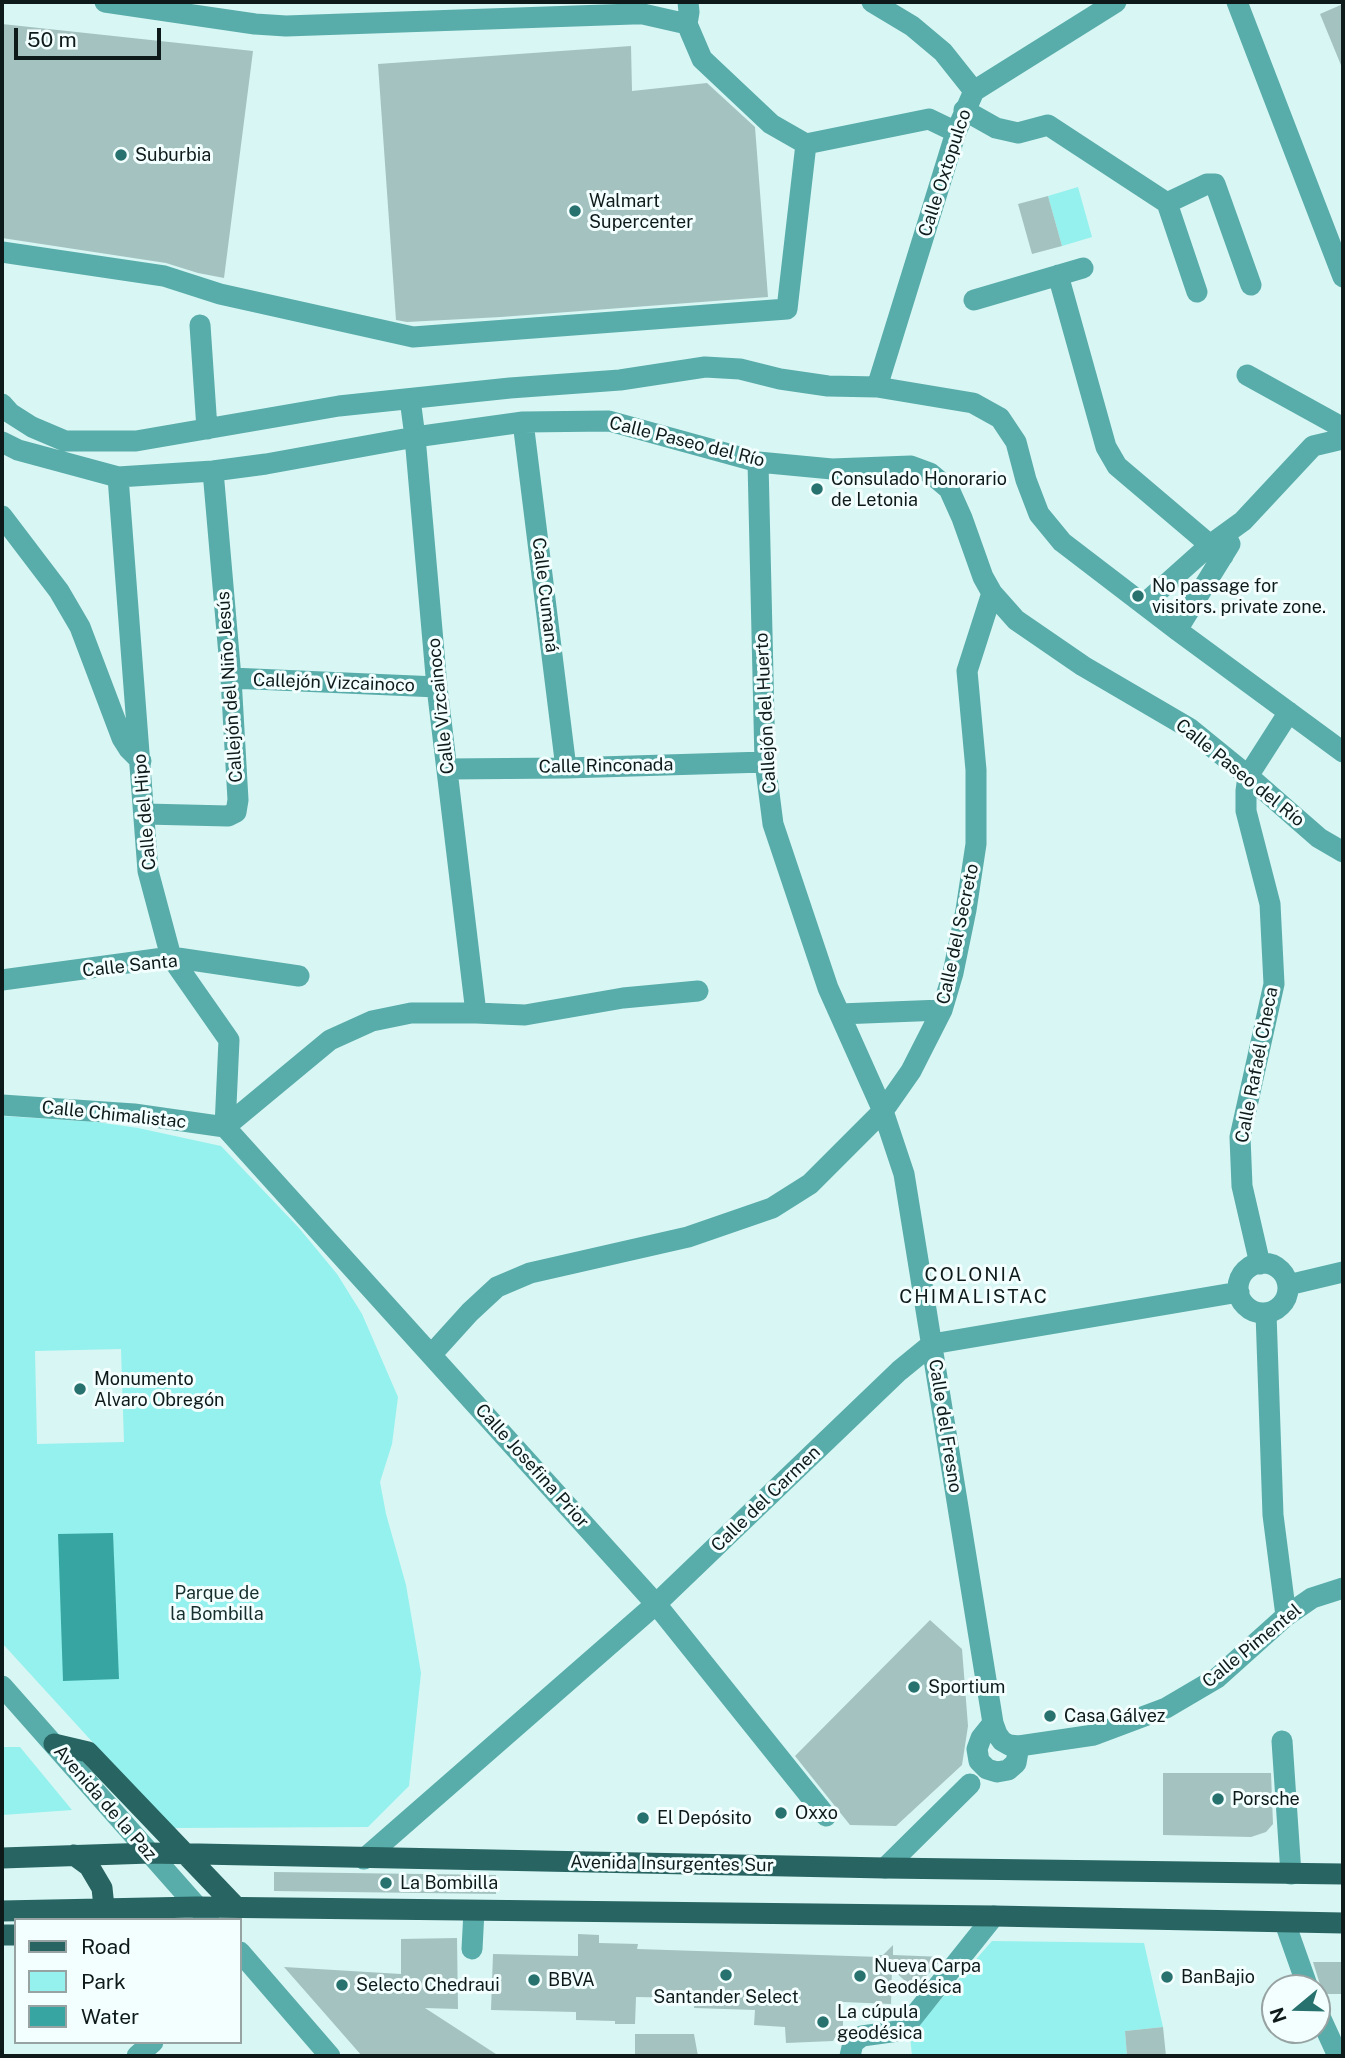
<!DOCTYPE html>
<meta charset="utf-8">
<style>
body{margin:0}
#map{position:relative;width:1345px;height:2058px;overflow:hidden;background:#d7f6f4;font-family:"Public Sans",sans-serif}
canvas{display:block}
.frame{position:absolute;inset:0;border:4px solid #0e1919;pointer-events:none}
.legend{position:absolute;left:14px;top:1918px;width:228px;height:126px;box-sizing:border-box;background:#f2fffe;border:2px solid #97a3a2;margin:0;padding:9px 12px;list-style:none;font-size:21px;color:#0e1919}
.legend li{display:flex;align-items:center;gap:14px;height:35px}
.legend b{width:35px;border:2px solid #97a3a2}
.north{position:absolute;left:1261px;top:1974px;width:70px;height:70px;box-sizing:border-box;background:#f2fffe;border:2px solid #97a3a2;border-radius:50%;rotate:251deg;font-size:19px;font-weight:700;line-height:28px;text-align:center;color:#0e1919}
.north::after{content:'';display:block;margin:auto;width:24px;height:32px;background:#27716f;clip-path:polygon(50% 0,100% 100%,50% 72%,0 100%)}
.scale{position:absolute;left:14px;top:28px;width:147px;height:32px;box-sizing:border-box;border:4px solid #0e1919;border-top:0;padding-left:9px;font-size:21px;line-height:24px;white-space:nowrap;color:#0e1919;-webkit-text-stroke:5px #f2fffe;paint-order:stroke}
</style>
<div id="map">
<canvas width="1345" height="2058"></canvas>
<div class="frame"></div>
<ul class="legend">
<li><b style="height:9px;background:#286462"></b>Road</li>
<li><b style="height:19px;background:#94f1ed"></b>Park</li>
<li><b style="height:19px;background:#37a5a2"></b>Water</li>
</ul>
<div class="north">N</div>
<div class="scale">50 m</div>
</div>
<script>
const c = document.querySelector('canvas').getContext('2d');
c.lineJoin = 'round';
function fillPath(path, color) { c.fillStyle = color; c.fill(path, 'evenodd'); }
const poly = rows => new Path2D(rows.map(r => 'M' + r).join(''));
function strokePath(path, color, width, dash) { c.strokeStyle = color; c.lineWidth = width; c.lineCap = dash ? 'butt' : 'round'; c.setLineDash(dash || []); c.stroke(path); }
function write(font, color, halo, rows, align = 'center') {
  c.font = font + ' "Public Sans",sans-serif'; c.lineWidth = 6; c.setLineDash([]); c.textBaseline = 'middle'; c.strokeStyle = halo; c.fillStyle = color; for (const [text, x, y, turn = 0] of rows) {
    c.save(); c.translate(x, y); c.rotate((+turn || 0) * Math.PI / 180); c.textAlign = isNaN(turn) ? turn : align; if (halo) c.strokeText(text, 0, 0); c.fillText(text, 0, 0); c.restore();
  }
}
const green = poly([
 [1078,187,1092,237,1062,246,1048,196],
 [2,1116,96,1122,138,1128,221,1146,299,1228,337,1274,362,1314,398,1397,392,1444,380,1482,386,1514,406,1585,421,1673,409,1786,368,1827,171,1828,2,1643],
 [121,1349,124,1442,37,1444,35,1351],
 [2,1747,20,1747,72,1810,2,1815],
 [992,1941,1144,1943,1163,2027,1125,2031,1127,2056,912,2056,910,2035]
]);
const water = poly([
 [113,1533,119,1679,63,1681,58,1534]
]);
const building = poly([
 [1343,4,1343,70,1320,14],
 [2,24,253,51,224,278,198,273,166,263,2,238],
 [631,46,632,91,707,83,755,127,768,297,501,317,407,322,396,320,378,64],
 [1048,196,1062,246,1032,254,1018,204],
 [930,1620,962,1649,968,1726,962,1765,896,1826,850,1825,795,1756],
 [1163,1773,1271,1773,1273,1824,1266,1832,1251,1837,1163,1835],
 [274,1872,496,1875,496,1894,274,1891],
 [578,1934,599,1935,599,1943,638,1944,637,1949,880,1957,878,1955,883,1955,893,1945,893,1955,944,1957,914,1989,892,1969,891,2004,843,2002,843,2025,833,2041,786,2043,785,2027,754,2025,755,2010,694,2008,695,1998,636,1997,635,2024,615,2024,615,2021,576,2020,576,2012,491,2010,493,1954,578,1956],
 [457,1938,458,2009,425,2008,499,2056,362,2056,284,1967,401,1974,401,1939],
 [1313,1962,1343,1962,1343,1994,1323,1994],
 [1163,2027,1166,2056,1127,2056,1125,2031],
 [635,2034,694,2034,698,2056,635,2056]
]);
const minor = poly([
 [105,2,255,24,286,26,633,14,643,14,687,24],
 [688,2,689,12,687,24,702,59,771,124,806,144,929,119,956,132],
 [872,2,912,26,943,52,974,91],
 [1237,2,1343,277],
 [964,110,996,128,1018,133,1048,125,1167,203,1207,184,1215,184,1251,285],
 [1167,203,1197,292],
 [2,252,164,276,220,294,413,337,787,309,806,144],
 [1058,275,1106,447,1117,466,1223,556],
 [974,300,1083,268],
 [200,325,207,429],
 [1247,375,1343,428],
 [877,387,956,132,974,91,1116,2],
 [410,399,415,437,437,687,476,1013],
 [2,404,10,413,32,427,65,441,136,441,339,406,510,388,620,380,705,367,740,369,780,379,828,386,877,387,973,403,1000,418,1016,442,1026,480,1039,514,1062,542,1177,630,1343,752],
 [523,422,566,768],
 [2,442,18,450,118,477,213,471,266,464,415,437,523,422,609,421,758,462,832,469,911,466,930,473,949,489,962,518,983,577,992,593,1016,620,1083,666,1189,728,1248,776,1319,838,1343,852],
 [758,462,765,762,773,824,828,988,883,1111,904,1174,993,1723,997,1734,1002,1741,1009,1745,1019,1746,1094,1735,1166,1708,1217,1678,1286,1616,1312,1598,1343,1588],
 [118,477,148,871,171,957,229,1040,225,1127],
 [2,516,59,591,80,627,122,738,129,749,141,761],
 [1144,604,1210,545,1243,521,1313,446,1343,439],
 [1177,630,1230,544],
 [231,678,437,687],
 [447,769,566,768,765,762],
 [145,814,228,816,236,812,238,800,231,678,213,471],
 [2,980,171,957,299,976],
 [840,1014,942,1010],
 [2,1105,134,1114,225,1127],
 [225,1127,656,1604,826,1816],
 [225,1127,330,1040,372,1021,411,1013,476,1013,525,1015,623,998,698,991],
 '1238 1288a25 25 0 1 1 50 0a25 25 0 1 1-50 0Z',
 [1260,1264,1242,1186,1240,1137,1274,984,1270,904,1246,811,1246,791,1248,776,1289,712],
 [1288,1285,1343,1272],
 [1266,1313,1273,1515,1286,1616],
 [431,1355,470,1312,497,1287,530,1273,688,1237,772,1208,810,1184,883,1111,911,1071,942,1010,953,973,966,910,976,844,976,770,967,671,992,593],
 [2,1686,209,1920],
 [993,1723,981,1738,977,1749,979,1761,987,1769,997,1772,1008,1770,1016,1763,1019,1746],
 [1282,1741,1291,1874],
 [364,1859,656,1604,899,1371,932,1344,1239,1292],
 [885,1868,970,1784],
 [1285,1923,1308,1988],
 [472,1949,474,1911],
 [240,1952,330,2056],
 [1317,2010,1338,2056],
 [137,2056,153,2042],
 [850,2056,853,2043,862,2036,898,2031,906,2026,994,1916]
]);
const major = poly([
 [54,1744,88,1752,237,1908],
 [74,1855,89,1866,102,1888,104,1907,102,1919],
 [2,1858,150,1853,885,1868,1343,1874],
 [2,1911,197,1907,994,1916,1343,1923],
 [2,1935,16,1935]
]);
const markers = [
 [121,155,7,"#27716f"],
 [575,211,7,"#27716f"],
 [817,489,7,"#27716f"],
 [1138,596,7,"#27716f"],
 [80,1389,7,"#27716f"],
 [914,1687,7,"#27716f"],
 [1050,1716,7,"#27716f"],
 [1218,1799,7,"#27716f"],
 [781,1813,7,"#27716f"],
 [643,1818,7,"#27716f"],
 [386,1883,7,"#27716f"],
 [726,1975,7,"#27716f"],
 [860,1976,7,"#27716f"],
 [1167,1977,7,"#27716f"],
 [534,1980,7,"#27716f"],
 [342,1985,7,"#27716f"],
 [823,2022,7,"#27716f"]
];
const poiNames = [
 ["Suburbia",135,155],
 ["Walmart",589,201],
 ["Supercenter",589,222],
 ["Consulado Honorario",831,479],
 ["de Letonia",831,500],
 ["No passage for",1152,586],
 ["visitors. private zone.",1152,607],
 ["Monumento",94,1379],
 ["Alvaro Obregón",94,1400],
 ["Sportium",928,1687],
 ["Casa Gálvez",1064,1716],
 ["Porsche",1232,1799],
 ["Oxxo",795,1813],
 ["El Depósito",657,1818],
 ["La Bombilla",400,1883],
 ["Nueva Carpa",874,1966],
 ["Geodésica",874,1987],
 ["BanBajio",1181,1977],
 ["BBVA",548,1980],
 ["Selecto Chedraui",356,1985],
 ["Santander Select",726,1997,"center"],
 ["La cúpula",837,2012],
 ["geodésica",837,2033]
];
const streetNames = [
 ["Calle Oxtopulco",945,173,-72],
 ["Calle Paseo del Río",687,442,14],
 ["Calle Cumaná",545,595,83],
 ["Callejón Vizcainoco",334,683,2],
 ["Callejón del Niño Jesús",230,687,-94],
 ["Calle Vizcainoco",441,706,-96],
 ["Callejón del Huerto",766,713,-93],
 ["Calle Rinconada",606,766,-1],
 ["Calle Paseo del Río",1240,773,39],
 ["Calle del Hipo",145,812,-95],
 ["Calle del Secreto",958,934,-78],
 ["Calle Santa",130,966,-6],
 ["Calle Rafaél Checa",1257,1065,-79],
 ["Calle Chimalistac",114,1115,6],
 ["Calle del Fresno",945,1426,81],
 ["Calle Josefina Prior",532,1466,48],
 ["Calle del Carmen",766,1499,-44],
 ["Calle Pimentel",1252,1646,-39],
 ["Avenida de la Paz",105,1803,49],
 ["Avenida Insurgentes Sur",672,1864,1]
];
const parkNames = [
 ["Parque de",217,1593],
 ["la Bombilla",217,1614]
];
const neighbourhoodNames = [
 ["COLONIA",974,1275],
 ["CHIMALISTAC",974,1297]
];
fillPath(green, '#94f1ed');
fillPath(water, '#37a5a2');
fillPath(building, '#a4c2c0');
strokePath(minor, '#58aca9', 21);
strokePath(major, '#286462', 21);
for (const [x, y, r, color] of markers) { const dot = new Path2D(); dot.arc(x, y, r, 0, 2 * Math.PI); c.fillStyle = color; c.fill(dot); strokePath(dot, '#f2fffe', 2.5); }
write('18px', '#0e1919', '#f2fffe', poiNames, 'left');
write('18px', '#0e1919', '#f2fffe', streetNames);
write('18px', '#162e2d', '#f2fffe', parkNames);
c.letterSpacing = '2px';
write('19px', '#0e1919', '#f2fffe', neighbourhoodNames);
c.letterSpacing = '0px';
</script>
